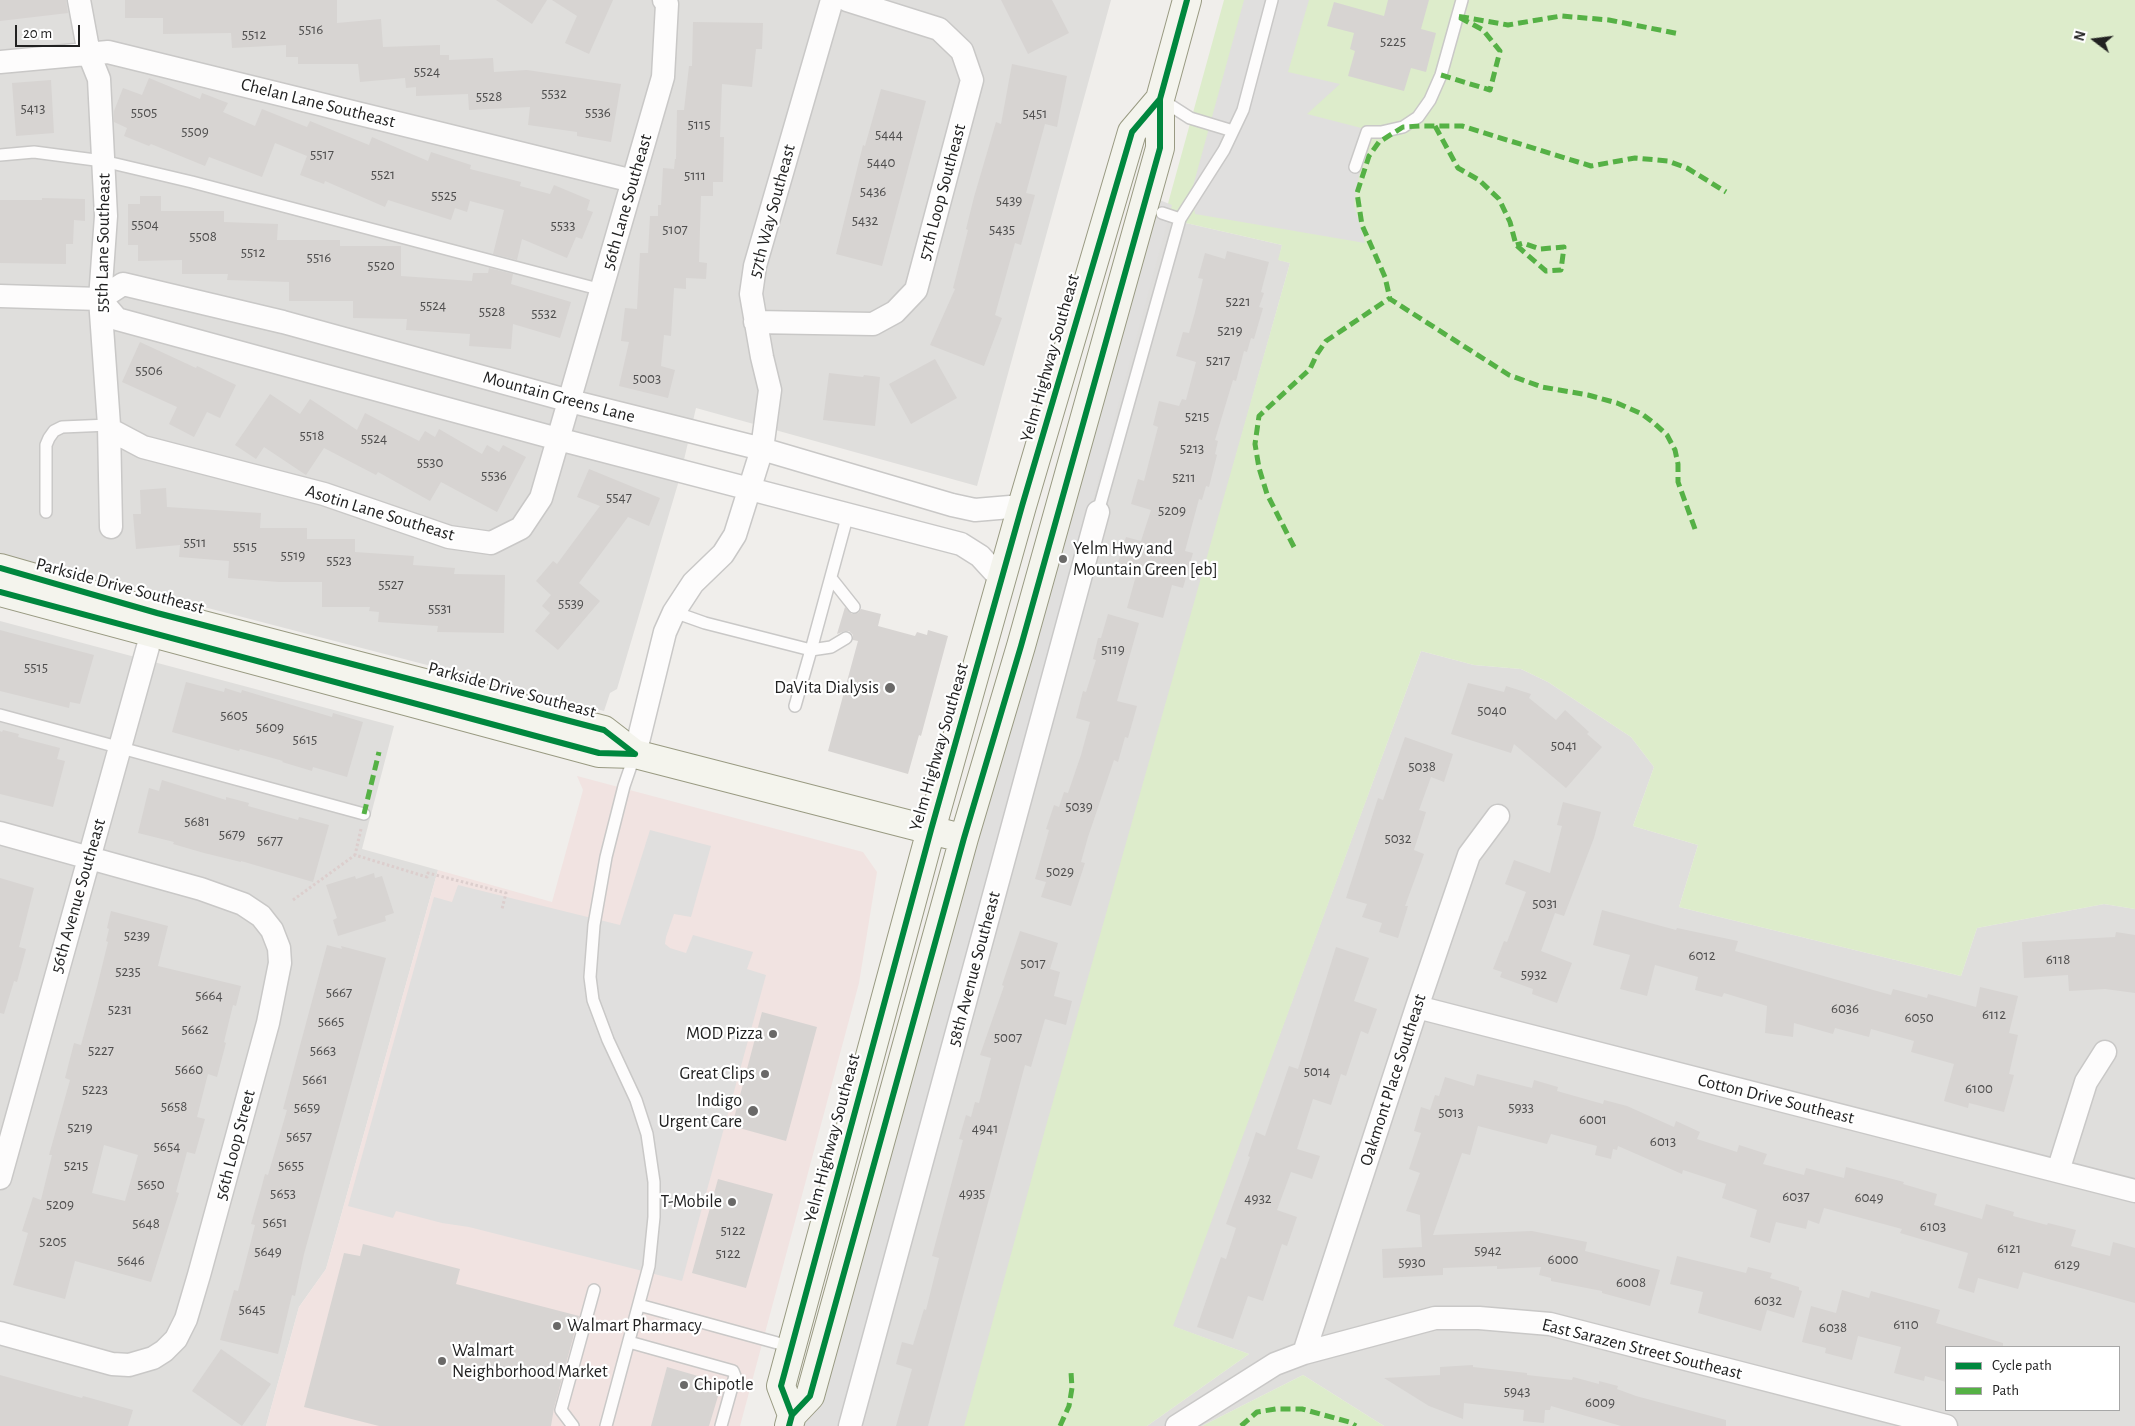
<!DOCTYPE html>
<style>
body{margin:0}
#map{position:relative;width:2135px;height:1426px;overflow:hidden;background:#f0eeeb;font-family:"Alegreya Sans",sans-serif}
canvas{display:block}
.legend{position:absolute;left:1945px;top:1346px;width:175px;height:65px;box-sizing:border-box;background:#fff;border:1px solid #a7a7a7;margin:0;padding:6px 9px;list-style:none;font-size:15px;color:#222}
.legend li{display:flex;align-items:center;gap:10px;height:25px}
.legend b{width:25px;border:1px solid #a7a7a7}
.north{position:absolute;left:2070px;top:15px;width:50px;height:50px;-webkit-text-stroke:4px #fff;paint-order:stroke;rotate:285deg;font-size:14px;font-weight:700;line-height:20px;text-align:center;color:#222}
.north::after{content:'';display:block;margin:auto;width:18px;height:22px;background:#222;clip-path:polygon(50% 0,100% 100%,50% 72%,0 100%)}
.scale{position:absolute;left:15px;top:25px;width:65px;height:22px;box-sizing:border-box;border:2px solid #222;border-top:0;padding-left:6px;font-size:15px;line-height:18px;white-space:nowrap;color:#222;-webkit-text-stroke:4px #fff;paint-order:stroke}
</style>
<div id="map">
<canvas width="2135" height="1426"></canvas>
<ul class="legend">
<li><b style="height:6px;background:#00873e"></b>Cycle path</li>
<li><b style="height:6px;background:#55b145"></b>Path</li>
</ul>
<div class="north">N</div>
<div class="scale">20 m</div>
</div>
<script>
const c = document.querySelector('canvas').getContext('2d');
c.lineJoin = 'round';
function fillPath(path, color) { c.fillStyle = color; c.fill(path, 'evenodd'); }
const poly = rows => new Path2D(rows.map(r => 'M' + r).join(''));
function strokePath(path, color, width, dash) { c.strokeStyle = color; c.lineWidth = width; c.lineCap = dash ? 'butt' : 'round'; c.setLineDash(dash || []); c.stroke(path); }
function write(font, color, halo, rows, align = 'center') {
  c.font = font + ' "Alegreya Sans",sans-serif'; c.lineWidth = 4.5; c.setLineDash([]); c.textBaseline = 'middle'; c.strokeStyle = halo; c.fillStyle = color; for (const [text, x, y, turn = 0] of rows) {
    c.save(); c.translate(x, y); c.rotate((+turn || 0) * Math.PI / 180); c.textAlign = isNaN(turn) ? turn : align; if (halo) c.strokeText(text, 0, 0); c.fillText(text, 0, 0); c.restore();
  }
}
const residential = poly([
 [0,0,1111,0,977,486,696,408,680,477,617,689,610,693,604,711,0,554],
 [1164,218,1282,245,1279,260,1290,263,965,1426,829,1426],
 [0,621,394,726,362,849,438,870,326,1269,299,1307,266,1426,0,1426],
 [1421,651,1474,665,1521,669,1548,682,1631,737,1654,767,1633,826,1698,845,1679,907,1961,976,1977,928,2104,904,2135,909,2135,1426,1384,1426,1303,1375,1202,1426,1147,1426,1249,1354,1172,1326],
 [1946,1347,2119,1347,2119,1410,1946,1410]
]);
const commercial = poly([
 [577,776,863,852,877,872,859,983,740,1426,266,1426,299,1307,326,1269,438,870,552,902,583,790]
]);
const grass = poly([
 [1224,0,2135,0,2135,909,2104,904,1977,928,1961,976,1679,907,1698,845,1633,826,1654,767,1631,737,1548,682,1521,669,1474,665,1421,651,1173,1326,1249,1354,1147,1426,964,1426,1046,1126,1290,263,1278,260,1282,245,1164,218],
 [1303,1375,1384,1426,1202,1426]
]);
const parking = poly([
 [1244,0,1309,0,1288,72,1340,84,1307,114,1373,131,1361,165,1354,204,1365,243,1195,214,1192,190],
 [1147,195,1172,205,844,1426,800,1426],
 [650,830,711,846,691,917,674,914,666,937,665,944,670,948,686,953,693,935,753,952,747,969,766,975,682,1281,469,1227,442,1223,396,1211,393,1218,348,1206,434,897,452,902,458,885,620,925]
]);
const building = poly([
 [0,0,66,0,68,13,0,21],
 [125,0,337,0,337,23,381,19,383,47,440,45,440,55,449,55,449,60,493,58,494,72,527,70,621,84,611,142,577,136,577,132,528,125,530,107,469,110,468,94,416,96,416,87,406,88,405,78,360,82,358,64,298,64,298,57,286,57,286,45,232,48,231,33,163,34,163,18,125,18],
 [496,0,547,0,532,24],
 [552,0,613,0,589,54,565,43,577,16],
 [1001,0,1052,0,1069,33,1028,54],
 [1388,0,1429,0,1421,29,1436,33,1426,72,1411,68,1404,91,1348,76,1355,51,1350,49,1354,33,1327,26,1334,2,1384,16],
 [693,22,763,23,762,49,756,49,752,87,722,84,720,137,724,137,723,182,713,182,713,196,701,196,699,262,707,263,706,279,686,278,686,289,674,288,671,336,664,335,661,366,675,370,668,398,619,386,629,342,621,341,625,308,637,309,640,253,648,253,650,216,658,216,658,205,661,205,663,168,674,169,675,159,676,159,677,110,684,110,689,66,692,66],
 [1012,64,1067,76,1057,127,1045,124,1026,193,1035,195,1021,245,1015,243,995,315,1002,318,984,366,930,345,955,289,953,288,968,230,966,229,974,197,996,122,1001,124],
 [149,78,200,99,202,93,228,103,223,112,255,126,262,109,307,127,310,121,369,145,372,137,428,161,431,152,471,165,470,169,521,182,520,186,550,194,554,185,590,200,587,210,593,212,582,239,576,237,567,258,522,239,517,260,493,254,504,210,470,201,467,212,455,208,451,220,388,200,385,207,325,181,324,184,300,175,307,156,275,143,262,177,209,157,205,166,151,144,149,146,124,136,127,128,114,122,114,111,123,88,142,95],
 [51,80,54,133,16,136,12,83],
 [881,89,926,101,882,266,836,254,863,145,865,146],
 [140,196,161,196,161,211,224,211,224,222,278,224,277,240,340,240,340,246,401,246,401,276,472,281,473,273,488,273,489,268,513,274,511,284,571,302,560,338,513,324,511,349,469,346,470,334,406,330,407,319,353,318,353,301,289,301,289,282,227,280,228,274,182,274,182,260,138,261,138,245,128,245,128,204,140,204],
 [42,198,85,199,85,221,74,220,73,244,66,244,66,264,0,263,0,200,42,200],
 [1227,251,1269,262,1261,292,1264,293,1259,307,1263,308,1254,339,1251,338,1247,352,1244,351,1236,381,1233,380,1215,440,1218,441,1215,454,1217,455,1209,487,1206,486,1202,500,1199,499,1185,551,1193,553,1183,588,1172,585,1163,618,1127,608,1137,572,1117,566,1126,537,1141,541,1151,510,1131,504,1138,479,1144,481,1158,427,1153,425,1159,401,1179,406,1182,399,1186,400,1196,362,1176,356,1183,332,1189,333,1195,312,1203,279,1198,278,1205,253,1225,259],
 [140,342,196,368,197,366,236,385,220,418,207,412,194,437,169,424,177,407,122,382],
 [935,359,957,398,911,424,889,384],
 [829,373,863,377,864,375,880,377,875,426,823,420],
 [270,394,300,414,310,399,357,430,365,413,419,441,425,431,435,437,439,429,482,454,487,445,499,452,503,445,526,457,497,512,441,482,430,501,378,472,376,475,324,448,306,475,264,447,256,459,235,445],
 [589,469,660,498,649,526,628,517,579,583,600,601,558,650,535,631,550,613,542,606,551,595,536,581,553,561,557,564,600,506,577,497],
 [166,488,167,507,261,513,260,528,307,528,307,539,355,539,355,552,414,556,413,565,455,568,454,574,505,575,504,633,437,632,438,626,378,622,379,612,369,611,370,607,322,607,322,582,279,582,228,578,229,561,179,557,180,545,136,549,133,514,141,514,140,490],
 [845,607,852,614,858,613,861,609,881,614,878,626,915,636,917,632,927,635,928,630,948,636,921,736,919,735,908,774,828,751,858,641,853,640,853,635,849,631,845,631,837,634],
 [1108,614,1139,623,1117,701,1137,706,1128,738,1125,737,1118,762,1114,760,1088,837,1081,862,1085,863,1071,906,1041,897,1046,882,1035,879,1049,830,1046,829,1054,805,1059,807,1064,792,1068,793,1081,755,1090,722,1076,718,1083,691,1086,692,1096,660,1093,659,1098,638,1101,638],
 [0,630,94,655,80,704,70,702,69,708,0,691],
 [186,682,224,692,225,688,241,693,242,690,332,717,333,713,363,722,347,777,313,767,312,771,282,762,283,761,240,749,239,751,172,732],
 [1468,683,1504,692,1506,686,1531,694,1529,698,1556,720,1565,710,1589,732,1587,734,1602,747,1566,788,1514,744,1511,753,1451,734],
 [3,730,19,734,18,737,60,748,57,759,65,761,53,807,0,794,0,731,2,732],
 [1405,737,1453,754,1444,782,1431,777,1419,810,1426,812,1414,850,1424,854,1405,906,1408,906,1398,938,1379,932,1382,923,1362,917,1367,904,1346,898,1378,798,1383,800],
 [162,780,226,800,226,797,249,803,248,806,298,820,299,817,329,825,313,882,241,861,241,862,204,853,173,844,174,842,138,833,149,788,159,791],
 [1563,802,1601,812,1594,838,1564,916,1555,913,1541,951,1572,963,1557,1003,1532,994,1533,989,1500,977,1502,972,1493,969,1504,941,1507,942,1526,892,1505,884,1514,860,1550,873,1562,826,1557,825],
 [374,873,375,878,382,876,394,913,385,916,386,921,338,936,333,920,337,918,326,885,355,876,356,879],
 [0,878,34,888,19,947,26,949,17,982,14,981,4,1014,0,1013],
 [1602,910,1676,930,1677,928,1738,941,1735,951,1891,995,1893,989,1927,998,1928,994,1976,1007,1980,987,2018,996,2009,1033,2018,1035,2009,1074,2014,1075,2004,1112,1969,1103,1968,1108,1944,1101,1954,1064,1911,1052,1914,1041,1871,1029,1869,1037,1835,1028,1833,1034,1794,1023,1793,1037,1765,1033,1767,1006,1724,993,1722,997,1695,990,1698,977,1655,965,1647,996,1620,989,1630,955,1593,945],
 [111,911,168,926,158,966,241,986,236,1006,233,1005,224,1042,226,1043,217,1077,208,1074,197,1117,205,1119,195,1154,187,1152,176,1192,179,1193,151,1282,75,1261,65,1299,13,1285,28,1233,22,1231,33,1197,41,1200,52,1155,49,1155,70,1080,65,1078,74,1043,81,1045,97,987,108,942,106,941,109,929,107,928],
 [104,1145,138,1155,125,1201,92,1193],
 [1020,931,1058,943,1050,969,1060,972,1054,996,1072,1001,1066,1025,1045,1019,1031,1067,1025,1065,928,1426,896,1426,912,1369,896,1364,902,1342,913,1345,924,1309,926,1310,939,1258,932,1256,963,1140,959,1139,966,1115,971,1117,975,1102,979,1103,991,1058,980,1055,1004,986,1002,985],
 [2116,932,2135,935,2135,993,2105,989,2069,991,2068,975,2024,978,2022,942,2115,937],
 [327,945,342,949,341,946,386,958,304,1254,295,1296,292,1295,278,1354,220,1340,234,1290,238,1291,249,1249,255,1225,251,1224,261,1189,265,1174,268,1175,287,1110,283,1109],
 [1336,947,1369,958,1354,1001,1377,1009,1368,1034,1361,1031,1346,1076,1341,1074,1331,1105,1313,1099,1297,1149,1320,1156,1312,1179,1291,1172,1277,1210,1297,1217,1287,1246,1282,1244,1263,1301,1248,1296,1233,1339,1197,1327,1221,1257,1226,1259,1236,1228,1226,1224,1250,1157,1248,1156,1256,1132,1265,1136,1289,1066,1298,1069],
 [762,1012,817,1027,786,1141,732,1126],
 [1477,1074,1532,1088,1534,1080,1558,1087,1557,1091,1603,1104,1604,1100,1627,1106,1674,1127,1676,1121,1700,1132,1697,1139,1737,1152,1739,1145,1767,1154,1763,1164,1804,1175,1806,1168,1844,1178,1846,1167,1904,1182,1903,1184,1937,1194,1934,1205,1982,1219,1986,1204,2014,1212,2013,1216,2047,1225,2048,1223,2076,1230,2071,1246,2110,1256,2113,1242,2135,1248,2135,1303,2023,1272,2018,1289,1978,1278,1974,1293,1958,1288,1968,1253,1900,1233,1902,1229,1824,1208,1819,1224,1808,1220,1806,1229,1776,1222,1770,1243,1750,1237,1757,1210,1722,1198,1726,1184,1683,1170,1682,1174,1618,1146,1617,1150,1613,1149,1611,1159,1595,1155,1597,1146,1551,1134,1547,1144,1478,1126,1470,1155,1462,1153,1433,1235,1532,1231,1587,1242,1585,1251,1660,1270,1650,1306,1602,1293,1602,1291,1551,1281,1551,1278,1539,1275,1541,1267,1497,1269,1497,1266,1443,1268,1443,1275,1383,1278,1382,1249,1422,1247,1420,1215,1406,1211,1420,1173,1409,1169,1421,1133,1414,1131,1421,1107,1430,1110,1435,1095,1439,1096,1445,1077,1474,1086],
 [718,1179,773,1194,746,1288,692,1273],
 [363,1244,460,1269,456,1284,579,1316,554,1408,551,1426,379,1426,304,1407,344,1253,360,1256],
 [1677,1256,1746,1273,1748,1267,1772,1273,1770,1278,1799,1287,1799,1290,1802,1291,1794,1318,1767,1310,1761,1331,1698,1313,1703,1292,1670,1284],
 [1842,1290,1869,1298,1871,1291,1940,1310,1936,1323,2003,1343,2003,1347,1946,1347,1946,1382,1925,1376,1924,1381,1894,1373,1901,1347,1858,1336,1852,1360,1825,1353,1826,1348,1802,1342,1811,1306,1836,1313],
 [221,1349,271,1384,242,1426,192,1391],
 [1473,1365,1473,1367,1527,1373,1527,1375,1572,1380,1573,1377,1599,1384,1599,1381,1618,1386,1617,1389,1636,1396,1726,1420,1726,1426,1621,1426,1551,1406,1550,1410,1545,1410,1544,1423,1523,1421,1524,1410,1464,1403,1463,1419,1429,1406,1384,1378,1440,1375,1440,1367],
 [667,1367,722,1383,709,1426,651,1426],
 [0,1375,82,1398,83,1396,133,1410,128,1426,0,1426]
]);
const path = poly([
 [361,829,355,855,427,877,428,873,506,893,502,909],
 [293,900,355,855]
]);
const lane = poly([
 [1162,100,1190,118,1233,131],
 [0,155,34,152,103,161,192,182,602,290],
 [1355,167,1367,132,1381,132,1403,127,1418,117,1430,100,1441,75,1462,0],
 [1162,213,1180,219,1224,150,1243,110,1272,0],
 [46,512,46,445,49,438,54,431,62,427,109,425],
 [1098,512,1180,219],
 [831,578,854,607],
 [674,612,705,623,811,650,795,706],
 [846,638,831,647,811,650,848,514],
 [0,715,364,814],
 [639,1305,792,1347],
 [629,1342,733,1371,735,1376,721,1426],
 [573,1426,561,1410,594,1290],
 [606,1426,649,1266,654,1217,654,1182,647,1134,636,1100,608,1040,593,1000,590,977,594,925,606,857,624,786,635,754]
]);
const street = poly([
 [79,0,89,54,99,79,106,216,100,299,109,425,111,527],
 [0,62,108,52,633,181],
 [0,296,100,299,123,284,283,322,570,401,762,449,952,505,975,510,1022,506],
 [100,299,117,319,558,439,961,544,980,556,1002,580],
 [755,322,873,324,895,312,916,290,972,80,962,51,939,29,847,0],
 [109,429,143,447,324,494,449,537,491,543,521,528,541,498,663,77,667,4,664,0],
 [635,754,665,632,674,612,693,583,723,554,735,535,762,449,770,390,762,357,751,294,755,266,832,0],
 [0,833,201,889,243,904,261,916,272,930,279,948,280,963,268,1023,199,1275,186,1319,176,1339,164,1351,153,1358,129,1365,112,1364,0,1333],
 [1417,1007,2135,1191],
 [2058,1171,2086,1082,2105,1052],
 [0,1178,156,618],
 [1304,1353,1417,1007,1469,855,1498,816],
 [850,1426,1098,512],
 [1177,1426,1275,1364,1304,1353,1435,1318,1479,1318,1550,1324,1946,1426]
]);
const secondary = poly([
 [0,568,157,613,604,730,635,754],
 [0,592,599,753,635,754,950,835],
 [792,1415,781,1386,931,830,1022,506,1132,132,1160,99],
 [789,1426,792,1415,810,1396,964,838,1021,646,1160,148,1160,99,1187,0]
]);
const quiet = poly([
 [1441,75,1490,90,1500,51,1483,30,1457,16,1508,25,1561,16,1609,20,1680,34],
 [1435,126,1458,168,1479,180,1499,199,1510,222,1516,245,1546,271,1561,270,1564,247,1540,249,1523,243,1516,245],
 [1695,529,1678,482,1678,464,1675,450,1667,435,1654,423,1642,414,1617,403,1588,395,1542,387,1509,375,1390,299,1385,277,1362,225,1357,193,1369,156,1379,142,1403,127,1420,126,1462,126,1591,166,1635,158,1668,161,1687,168,1726,192],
 [1294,547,1267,494,1259,468,1255,444,1259,416,1310,369,1317,354,1326,341,1390,298],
 [364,814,379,752],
 [1060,1426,1069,1406,1072,1388,1071,1372],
 [1241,1426,1257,1412,1276,1409,1302,1409,1349,1422,1356,1426]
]);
const cycleway = poly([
 [0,568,157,613,604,730,635,754],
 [0,592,599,753,635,754],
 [792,1415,781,1386,931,830,1022,506,1132,132,1160,99],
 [789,1426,792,1415,810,1396,964,838,1021,646,1160,148,1160,99,1187,0]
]);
const markers = [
 [1063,559,5,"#6a6968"],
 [890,688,6,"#6a6968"],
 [773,1034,5,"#6a6968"],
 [765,1074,5,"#6a6968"],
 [753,1111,6,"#6a6968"],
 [732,1202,5,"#6a6968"],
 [557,1326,5,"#6a6968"],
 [442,1361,5,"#6a6968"],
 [684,1385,5,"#6a6968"]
];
const numberNames = [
 ["5516",311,29],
 ["5512",254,34],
 ["5225",1393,41],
 ["5524",427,71],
 ["5532",554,93],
 ["5528",489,96],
 ["5413",33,108],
 ["5505",144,112],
 ["5536",598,112],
 ["5451",1035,113],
 ["5115",699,124],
 ["5509",195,131],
 ["5444",889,134],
 ["5517",322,154],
 ["5440",881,162],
 ["5521",383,174],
 ["5111",695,175],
 ["5436",873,191],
 ["5525",444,195],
 ["5439",1009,200],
 ["5432",865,220],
 ["5504",145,224],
 ["5533",563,225],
 ["5107",675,229],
 ["5435",1002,229],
 ["5508",203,236],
 ["5512",253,252],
 ["5516",319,257],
 ["5520",381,265],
 ["5221",1238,301],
 ["5524",433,305],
 ["5528",492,311],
 ["5532",544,313],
 ["5219",1230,330],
 ["5217",1218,360],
 ["5506",149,370],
 ["5003",647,378],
 ["5215",1197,416],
 ["5518",312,435],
 ["5524",374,438],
 ["5213",1192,448],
 ["5530",430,462],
 ["5536",494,475],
 ["5211",1184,477],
 ["5547",619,497],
 ["5209",1172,510],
 ["5511",195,542],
 ["5515",245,546],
 ["5519",293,555],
 ["5523",339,560],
 ["5527",391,584],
 ["5539",571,603],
 ["5531",440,608],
 ["5119",1113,649],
 ["5515",36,667],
 ["5040",1492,710],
 ["5605",234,715],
 ["5609",270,727],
 ["5615",305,739],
 ["5041",1564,745],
 ["5038",1422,766],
 ["5039",1079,806],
 ["5681",197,821],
 ["5679",232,834],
 ["5032",1398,838],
 ["5677",270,840],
 ["5029",1060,871],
 ["5031",1545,903],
 ["5239",137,935],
 ["6012",1702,955],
 ["6118",2058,959],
 ["5017",1033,963],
 ["5235",128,971],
 ["5932",1534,974],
 ["5667",339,992],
 ["5664",209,995],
 ["6036",1845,1008],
 ["5231",120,1009],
 ["6112",1994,1014],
 ["6050",1919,1017],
 ["5665",331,1021],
 ["5662",195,1029],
 ["5007",1008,1037],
 ["5227",101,1050],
 ["5663",323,1050],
 ["5660",189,1069],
 ["5014",1317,1071],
 ["5661",315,1079],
 ["6100",1979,1088],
 ["5223",95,1089],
 ["5658",174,1106],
 ["5659",307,1107],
 ["5933",1521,1107],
 ["5013",1451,1112],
 ["6001",1593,1119],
 ["5219",80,1127],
 ["4941",985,1128],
 ["5657",299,1136],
 ["6013",1663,1141],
 ["5654",167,1146],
 ["5215",76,1165],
 ["5655",291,1165],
 ["5650",151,1184],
 ["5653",283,1193],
 ["4935",972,1193],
 ["6037",1796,1196],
 ["6049",1869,1197],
 ["4932",1258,1198],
 ["5209",60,1204],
 ["5651",275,1222],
 ["5648",146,1223],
 ["6103",1933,1226],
 ["5122",733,1230],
 ["5205",53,1241],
 ["6121",2009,1248],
 ["5942",1488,1250],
 ["5649",268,1251],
 ["5122",728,1253],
 ["6000",1563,1259],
 ["5646",131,1260],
 ["5930",1412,1262],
 ["6129",2067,1264],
 ["6008",1631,1282],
 ["6032",1768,1300],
 ["5645",252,1309],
 ["6110",1906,1324],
 ["6038",1833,1327],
 ["5943",1517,1391],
 ["6009",1600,1402]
];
const streetNames = [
 ["Chelan Lane Southeast",318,103,14],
 ["57th Loop Southeast",942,192,-75],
 ["56th Lane Southeast",627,202,-74],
 ["57th Way Southeast",772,211,-75],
 ["55th Lane Southeast",103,243,-89],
 ["Yelm Highway Southeast",1050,358,-74],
 ["Mountain Greens Lane",559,397,15],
 ["Asotin Lane Southeast",380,513,17],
 ["Parkside Drive Southeast",120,586,15],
 ["Parkside Drive Southeast",512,690,15],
 ["Yelm Highway Southeast",939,747,-74],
 ["56th Avenue Southeast",78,896,-74],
 ["58th Avenue Southeast",974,969,-75],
 ["Oakmont Place Southeast",1393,1080,-72],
 ["Cotton Drive Southeast",1776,1099,14],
 ["Yelm Highway Southeast",832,1138,-75],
 ["56th Loop Street",235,1145,-75],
 ["East Sarazen Street Southeast",1642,1349,14]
];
const poiNames = [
 ["Yelm Hwy and",1073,549,"left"],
 ["Mountain Green [eb]",1073,570,"left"],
 ["DaVita Dialysis",879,688],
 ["MOD Pizza",763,1034],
 ["Great Clips",755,1074],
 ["Indigo",742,1101],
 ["Urgent Care",742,1122],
 ["T-Mobile",722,1202],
 ["Walmart Pharmacy",567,1326,"left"],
 ["Walmart",452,1351,"left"],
 ["Neighborhood Market",452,1372,"left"],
 ["Chipotle",694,1385,"left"]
];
fillPath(residential, '#dfdedc');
fillPath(commercial, '#f1e3e1');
fillPath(grass, '#ddeccb');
fillPath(parking, '#e0dfde');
fillPath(building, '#d7d4d2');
strokePath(lane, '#c9c8c7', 14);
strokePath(street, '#c9c8c7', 25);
strokePath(secondary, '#999a82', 30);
strokePath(path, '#dccecd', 3, [2.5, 2.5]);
strokePath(lane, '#fdfcfc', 11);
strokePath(street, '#fdfcfc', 22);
strokePath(secondary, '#f4f4ed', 28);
strokePath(quiet, '#55b145', 5, [10, 5]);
strokePath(cycleway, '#00873e', 6);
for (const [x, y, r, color] of markers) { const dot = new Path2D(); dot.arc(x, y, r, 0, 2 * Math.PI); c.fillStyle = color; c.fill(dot); strokePath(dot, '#fff', 2); }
write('15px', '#4f4e4e', null, numberNames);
write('18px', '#222', '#fff', streetNames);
write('18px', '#222', '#fff', poiNames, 'right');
</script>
